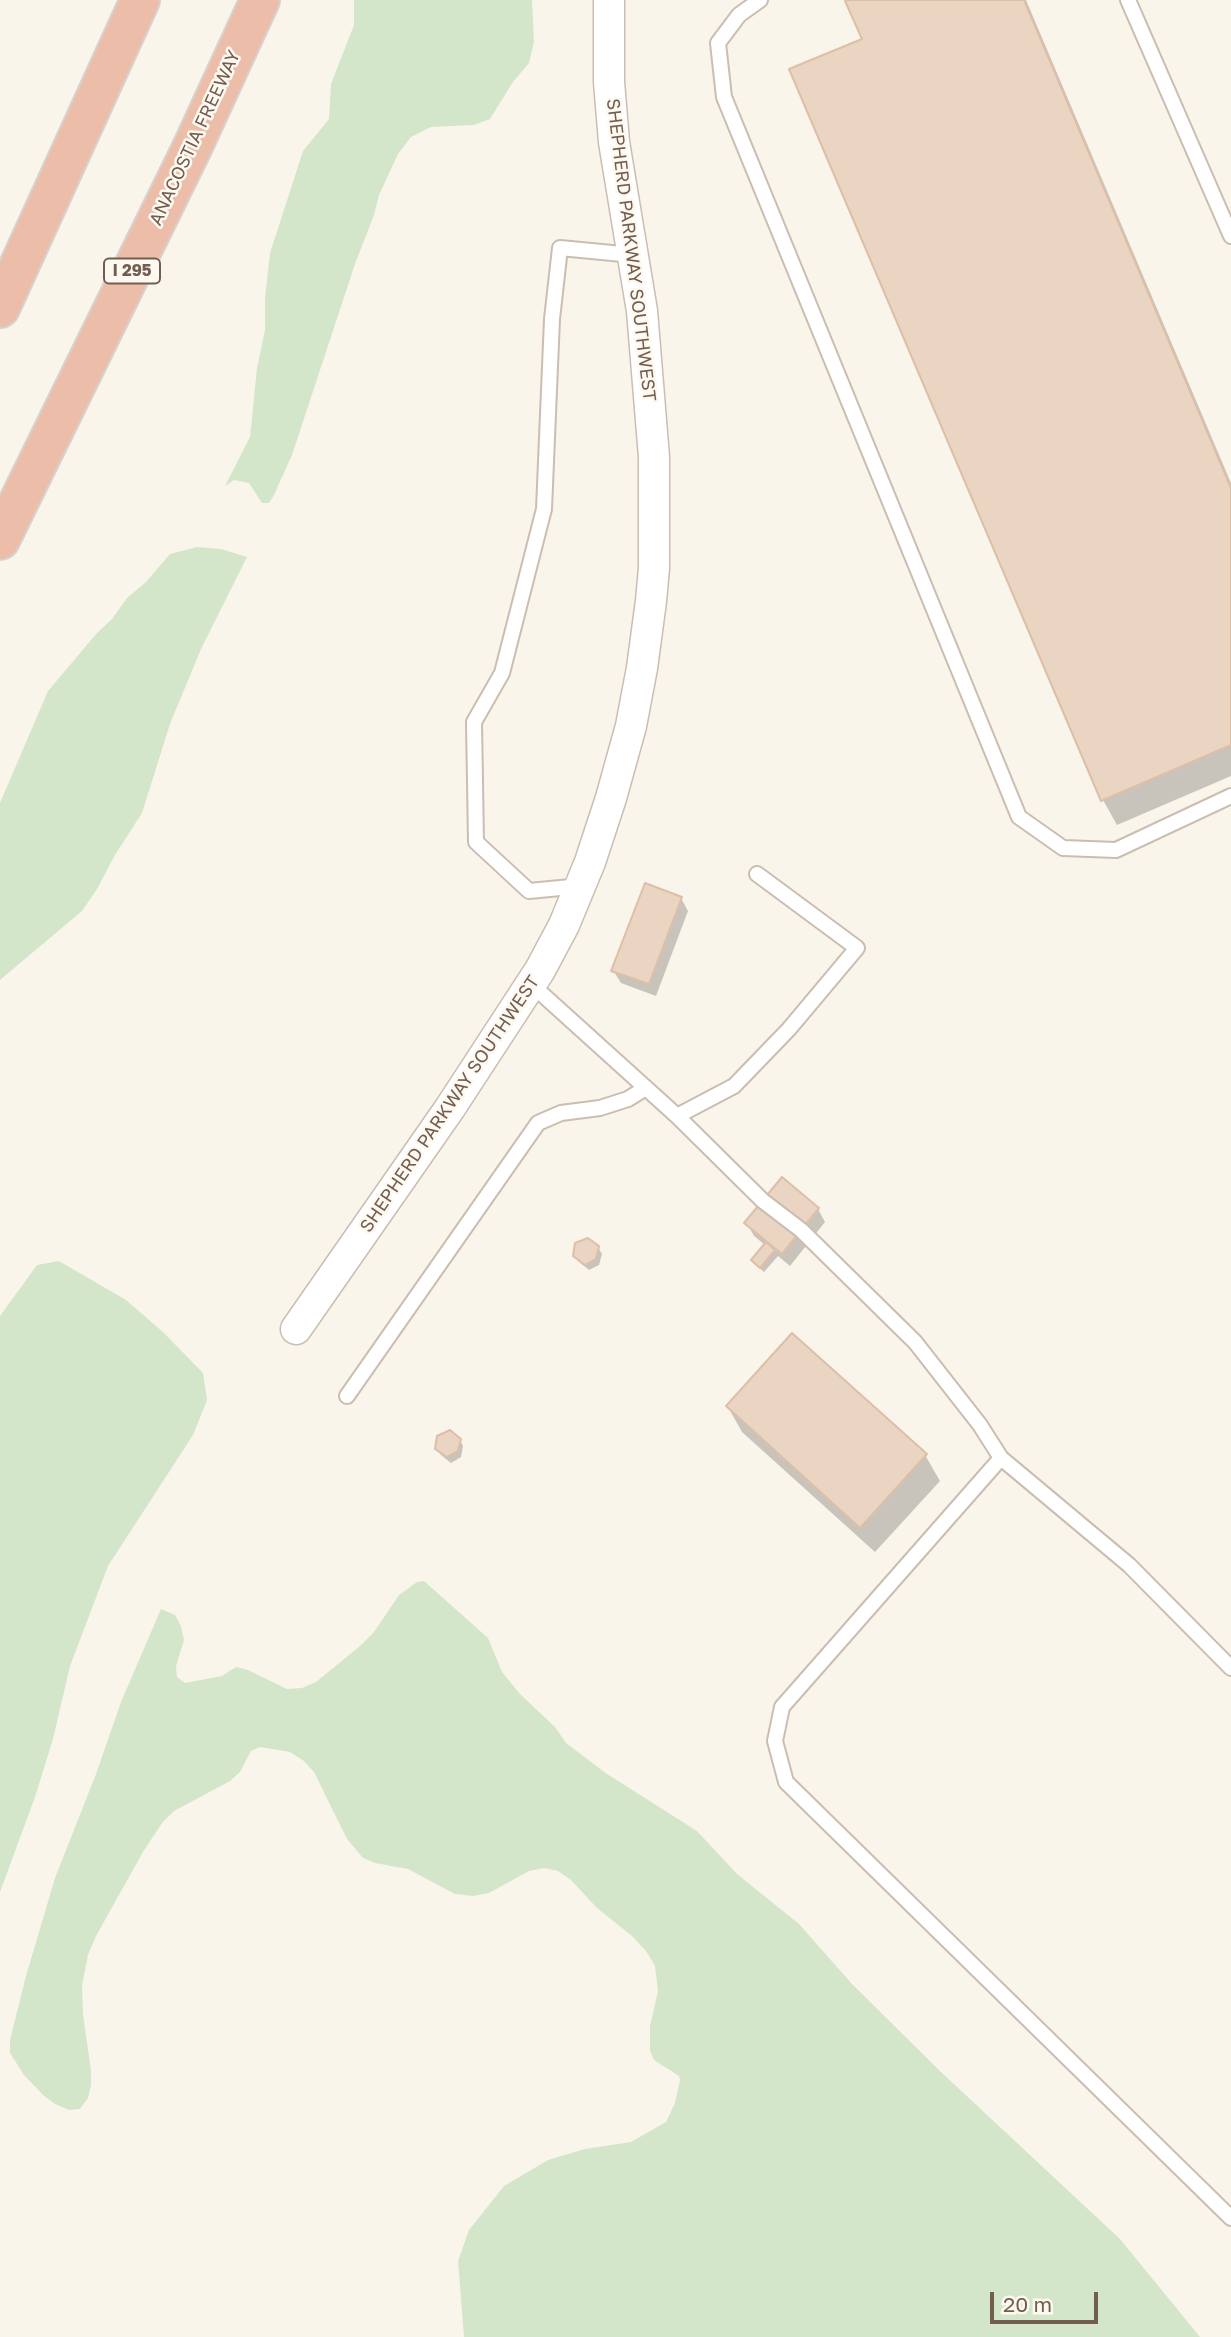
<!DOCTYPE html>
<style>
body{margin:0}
#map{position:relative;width:1231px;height:2337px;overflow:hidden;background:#faf5ea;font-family:"Golos Text",sans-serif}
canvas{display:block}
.scale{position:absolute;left:990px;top:2292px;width:108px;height:32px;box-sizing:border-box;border:4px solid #725e50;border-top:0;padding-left:9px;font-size:21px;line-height:24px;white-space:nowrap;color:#725e50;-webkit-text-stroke:5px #fdf9f0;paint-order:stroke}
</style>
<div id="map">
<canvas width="1231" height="2337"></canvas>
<div class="scale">20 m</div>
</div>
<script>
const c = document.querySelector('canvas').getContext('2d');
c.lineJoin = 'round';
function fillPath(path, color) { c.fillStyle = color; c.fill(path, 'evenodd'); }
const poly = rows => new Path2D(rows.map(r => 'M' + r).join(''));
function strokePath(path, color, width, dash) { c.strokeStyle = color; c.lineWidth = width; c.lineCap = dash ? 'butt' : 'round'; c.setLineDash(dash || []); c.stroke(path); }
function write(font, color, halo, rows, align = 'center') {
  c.font = font + ' "Golos Text",sans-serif'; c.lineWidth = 5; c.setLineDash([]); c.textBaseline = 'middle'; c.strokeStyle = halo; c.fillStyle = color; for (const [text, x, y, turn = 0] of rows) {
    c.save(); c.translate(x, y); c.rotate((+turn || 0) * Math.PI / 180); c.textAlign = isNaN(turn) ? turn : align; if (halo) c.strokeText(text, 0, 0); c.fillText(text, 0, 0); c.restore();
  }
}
const green = poly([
 [354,0,532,0,534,42,529,63,513,82,490,119,474,125,431,127,411,137,398,154,379,195,374,215,355,264,292,455,274,495,269,503,262,503,249,483,234,480,225,486,250,437,257,368,265,330,265,298,270,253,303,151,329,119,331,84,354,25],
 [197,547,221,549,247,557,201,649,170,724,142,813,115,855,97,889,82,911,0,980,0,803,48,691,97,633,112,619,127,598,145,583,170,554],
 [59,1261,126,1300,163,1332,203,1373,207,1400,193,1435,108,1566,70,1666,53,1739,35,1797,0,1892,0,1316,37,1265],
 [424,1581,488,1638,502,1672,520,1694,555,1727,566,1743,607,1774,697,1831,737,1874,799,1924,852,1984,941,2072,1120,2239,1200,2337,464,2337,458,2261,469,2230,504,2186,548,2160,585,2149,631,2142,666,2122,675,2103,680,2080,679,2076,654,2060,650,2050,650,2026,658,1991,655,1966,646,1951,632,1936,597,1908,571,1880,558,1871,544,1868,529,1871,489,1893,473,1896,455,1894,408,1869,375,1863,363,1858,347,1839,314,1772,304,1761,290,1752,260,1747,251,1751,240,1772,230,1781,174,1811,162,1823,143,1852,96,1936,88,1955,82,1986,83,2015,91,2070,91,2085,88,2098,80,2109,69,2110,55,2104,43,2095,24,2075,10,2053,10,2040,26,1976,55,1878,96,1774,121,1702,161,1609,175,1615,181,1626,184,1640,176,1666,177,1677,185,1683,222,1676,236,1667,248,1670,287,1689,302,1688,316,1682,360,1646,374,1632,399,1595,417,1582]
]);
const shadow = poly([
 [851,0,1026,0,1231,483,1231,776,1117,825,1103,800],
 [681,898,688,911,656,996,621,983,613,970],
 [818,1209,825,1222,790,1266,778,1256,764,1272,757,1266,753,1260,765,1245,754,1236,747,1223],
 [598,1247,602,1254,599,1265,589,1270,579,1262,575,1256],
 [728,1407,925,1455,940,1481,875,1552,742,1432],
 [460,1440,463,1446,461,1457,451,1463,441,1455,437,1449]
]);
const building = poly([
 [1024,0,1231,488,1231,745,1101,801,789,69,862,39,845,1,847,0,1024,0],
 [645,883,682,897,649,984,611,971,645,883],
 [782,1177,819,1208,782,1254,744,1223,782,1177],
 [588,1238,599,1246,596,1259,585,1265,573,1256,575,1243,588,1238],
 [766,1242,775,1250,760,1268,751,1260,766,1242],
 [792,1333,927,1454,860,1528,726,1406,792,1333],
 [450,1430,461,1439,458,1451,447,1457,435,1449,437,1436,450,1430]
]);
const lane = poly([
 [760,0,739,15,718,43,724,97,1019,817,1063,848,1116,850,1231,796],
 [1128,0,1231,236],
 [581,886,529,891,476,842,474,722,502,673,544,509,552,319,560,248,633,255],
 [532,985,677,1116,763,1201,801,1230,915,1342,980,1425,1001,1458,782,1707,775,1741,786,1782,1231,2218],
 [677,1116,734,1086,789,1029,857,948,757,874],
 [347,1396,538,1123,561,1113,600,1108,628,1099,644,1089],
 [1001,1458,1129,1565,1231,1668]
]);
const street = poly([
 [296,1329,450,1108,540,970,564,925,590,862,611,798,631,726,642,668,651,601,654,568,654,457,642,311,614,142,609,82,609,0]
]);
const highway = poly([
 [0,308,140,0],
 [0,540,192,148,260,0]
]);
const shields = [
 [132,271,56]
];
const shieldNames = [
 ["I 295",132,271]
];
const streetNames = [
 ["ANACOSTIA FREEWAY",195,138,-65],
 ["SHEPHERD PARKWAY SOUTHWEST",631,250,83],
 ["SHEPHERD PARKWAY SOUTHWEST",450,1104,-56]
];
fillPath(green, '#d3e6c9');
fillPath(shadow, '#0003');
fillPath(building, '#ead5c3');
strokePath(building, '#ddbfa7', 2);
strokePath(lane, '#cbbdb1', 18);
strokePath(street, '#cbbdb1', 33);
strokePath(highway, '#d8d2ce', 42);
strokePath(lane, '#fff', 14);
strokePath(street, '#fff', 30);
strokePath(highway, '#ecbea9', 38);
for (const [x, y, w] of shields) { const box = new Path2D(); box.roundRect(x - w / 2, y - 12.5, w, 25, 5); c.fillStyle = '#fdf9f0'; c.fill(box); strokePath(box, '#725e50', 2); }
write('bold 16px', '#725e50', null, shieldNames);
write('18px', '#725e50', '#fdf9f0', streetNames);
</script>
